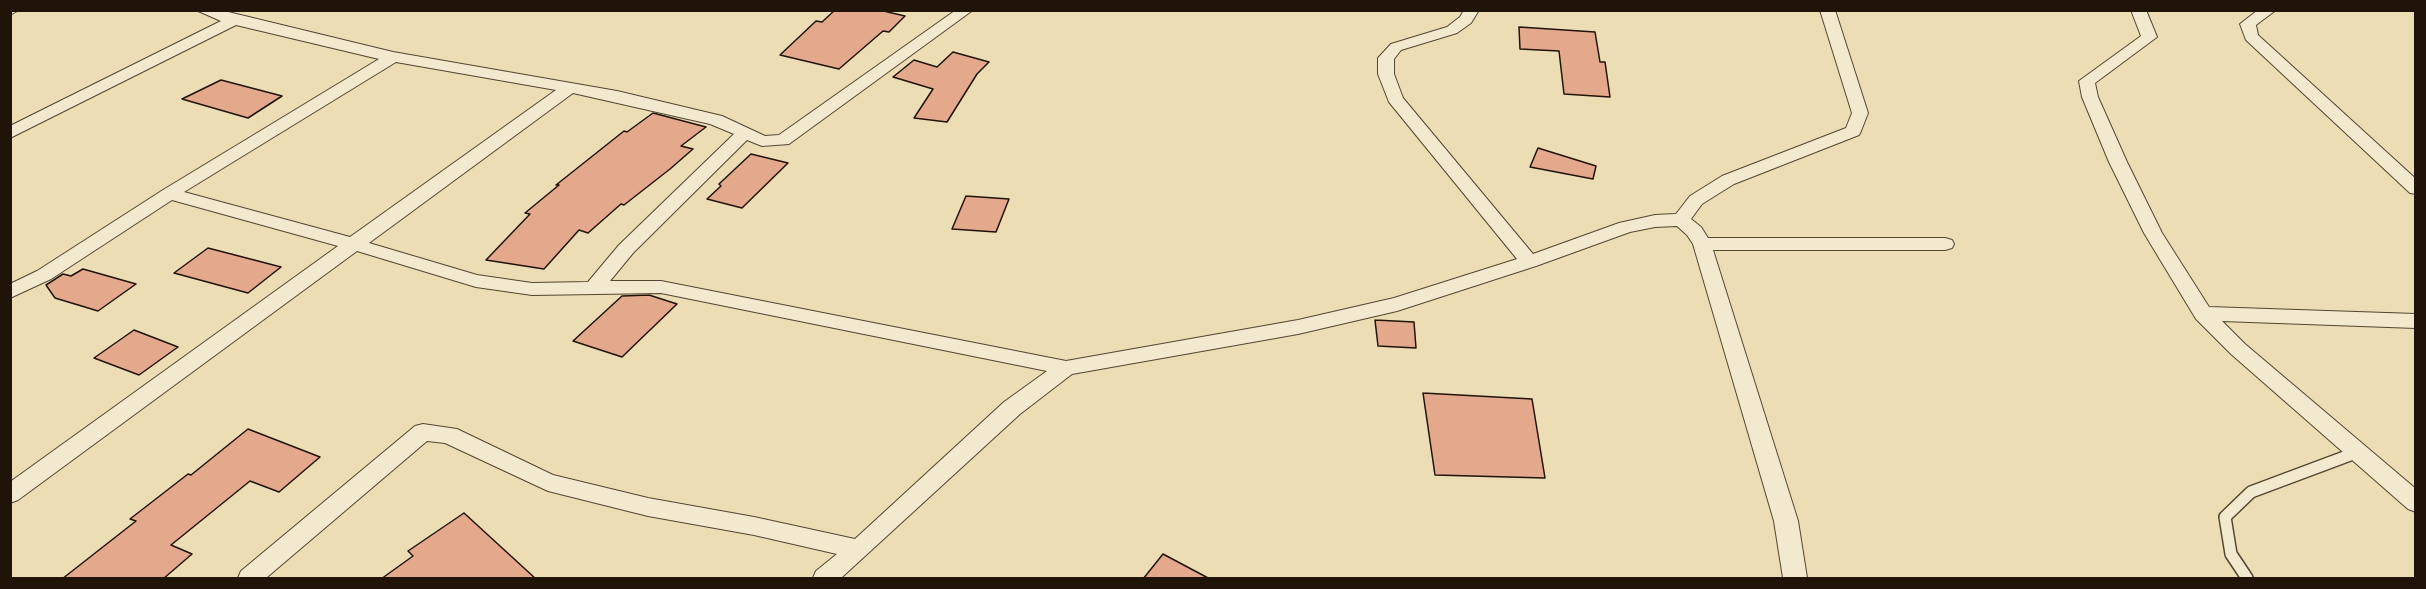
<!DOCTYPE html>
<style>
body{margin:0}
#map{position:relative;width:2426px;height:589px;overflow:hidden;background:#edddb4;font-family:"IM FELL English",serif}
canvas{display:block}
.frame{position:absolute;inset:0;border:12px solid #201307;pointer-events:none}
</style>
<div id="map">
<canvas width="2426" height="589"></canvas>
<div class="frame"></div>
</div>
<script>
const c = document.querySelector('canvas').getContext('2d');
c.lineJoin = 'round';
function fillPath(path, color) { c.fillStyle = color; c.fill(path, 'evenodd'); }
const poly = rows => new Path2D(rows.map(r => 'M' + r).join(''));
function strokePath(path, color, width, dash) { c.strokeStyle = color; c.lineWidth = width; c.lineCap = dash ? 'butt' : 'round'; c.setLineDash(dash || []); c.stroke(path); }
const building = poly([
 [835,10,879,10,905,16,889,32,883,31,839,69,780,55,816,21,822,22,835,10],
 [1519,27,1595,32,1600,62,1605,62,1610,97,1564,94,1559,51,1520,49,1519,27],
 [953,52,989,62,977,74,947,122,914,118,933,89,893,77,914,60,937,67,953,52],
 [221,80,282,96,248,118,182,99,221,80],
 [653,113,706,127,681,146,693,149,670,169,624,205,621,204,588,233,579,230,544,269,486,260,530,214,525,213,559,185,556,185,624,131,627,132,653,113],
 [1538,148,1596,166,1593,179,1530,167,1538,148],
 [751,154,788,163,742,208,707,199,721,186,719,184,751,154],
 [966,196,1009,199,996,232,952,229,966,196],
 [208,248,281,267,248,293,174,273,208,248],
 [83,269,136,284,98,311,55,298,46,285,63,274,71,276,83,269],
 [649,295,677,304,622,357,573,341,622,296,649,295],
 [1375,320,1414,322,1416,348,1378,346,1375,320],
 [134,330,178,347,139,375,94,358,134,330],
 [1423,393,1532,399,1545,478,1435,475,1423,393],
 [248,429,320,457,279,492,250,481,171,545,192,554,163,579,62,579,136,521,130,519,188,474,191,475,248,429],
 [464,513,536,579,381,579,413,556,408,551,464,513],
 [1163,554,1210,579,1143,579,1163,554]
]);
const lane = poly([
 [2247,578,2231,554,2225,517,2251,492,2358,452]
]);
const street = poly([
 [10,10,19,10,10,15,10,10],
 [196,10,220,10,393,52,617,91,722,116,765,136,779,135,956,10,973,10,789,144,762,146,747,140,633,253,610,281,661,281,1066,361,1298,320,1394,298,1517,259,1389,102,1378,74,1378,58,1391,44,1447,27,1460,17,1464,10,1479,10,1471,23,1457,33,1401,50,1394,59,1394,74,1403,98,1533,254,1619,223,1655,215,1676,214,1690,196,1722,176,1846,128,1852,113,1820,10,1835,10,1868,113,1861,131,1859,135,1734,184,1702,204,1691,219,1701,227,1708,238,1945,238,1952,240,1954,244,1952,248,1945,250,1713,250,1798,521,1807,578,1783,578,1774,521,1693,244,1687,235,1677,226,1655,227,1630,232,1536,266,1397,311,1298,334,1072,374,1020,414,841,578,813,578,816,571,837,554,754,535,648,516,548,491,445,443,427,441,266,578,238,578,241,571,415,426,423,424,457,429,553,475,648,498,754,517,855,539,1004,402,1047,371,661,293,532,295,476,287,357,251,18,500,10,503,10,482,338,246,172,200,51,279,10,298,10,284,37,271,163,190,379,59,236,25,10,138,10,126,221,21,196,10],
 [396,62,556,90,350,237,184,192,396,62],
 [573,93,710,124,734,134,619,245,588,282,532,283,477,275,369,243,573,93],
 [2131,10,2146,10,2157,37,2095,83,2098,97,2127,162,2162,233,2209,307,2416,314,2416,328,2222,321,2245,344,2416,489,2416,512,2408,509,2231,354,2196,319,2144,233,2109,162,2082,97,2079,81,2141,36,2131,10],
 [2258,10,2276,10,2256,25,2258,35,2416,179,2416,194,2410,193,2246,40,2240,24,2258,10]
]);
fillPath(building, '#e4a98d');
strokePath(building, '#201307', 1.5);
strokePath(lane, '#534632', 14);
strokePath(street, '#534632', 2);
strokePath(lane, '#f3e9ce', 11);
fillPath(street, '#f3e9ce');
</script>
